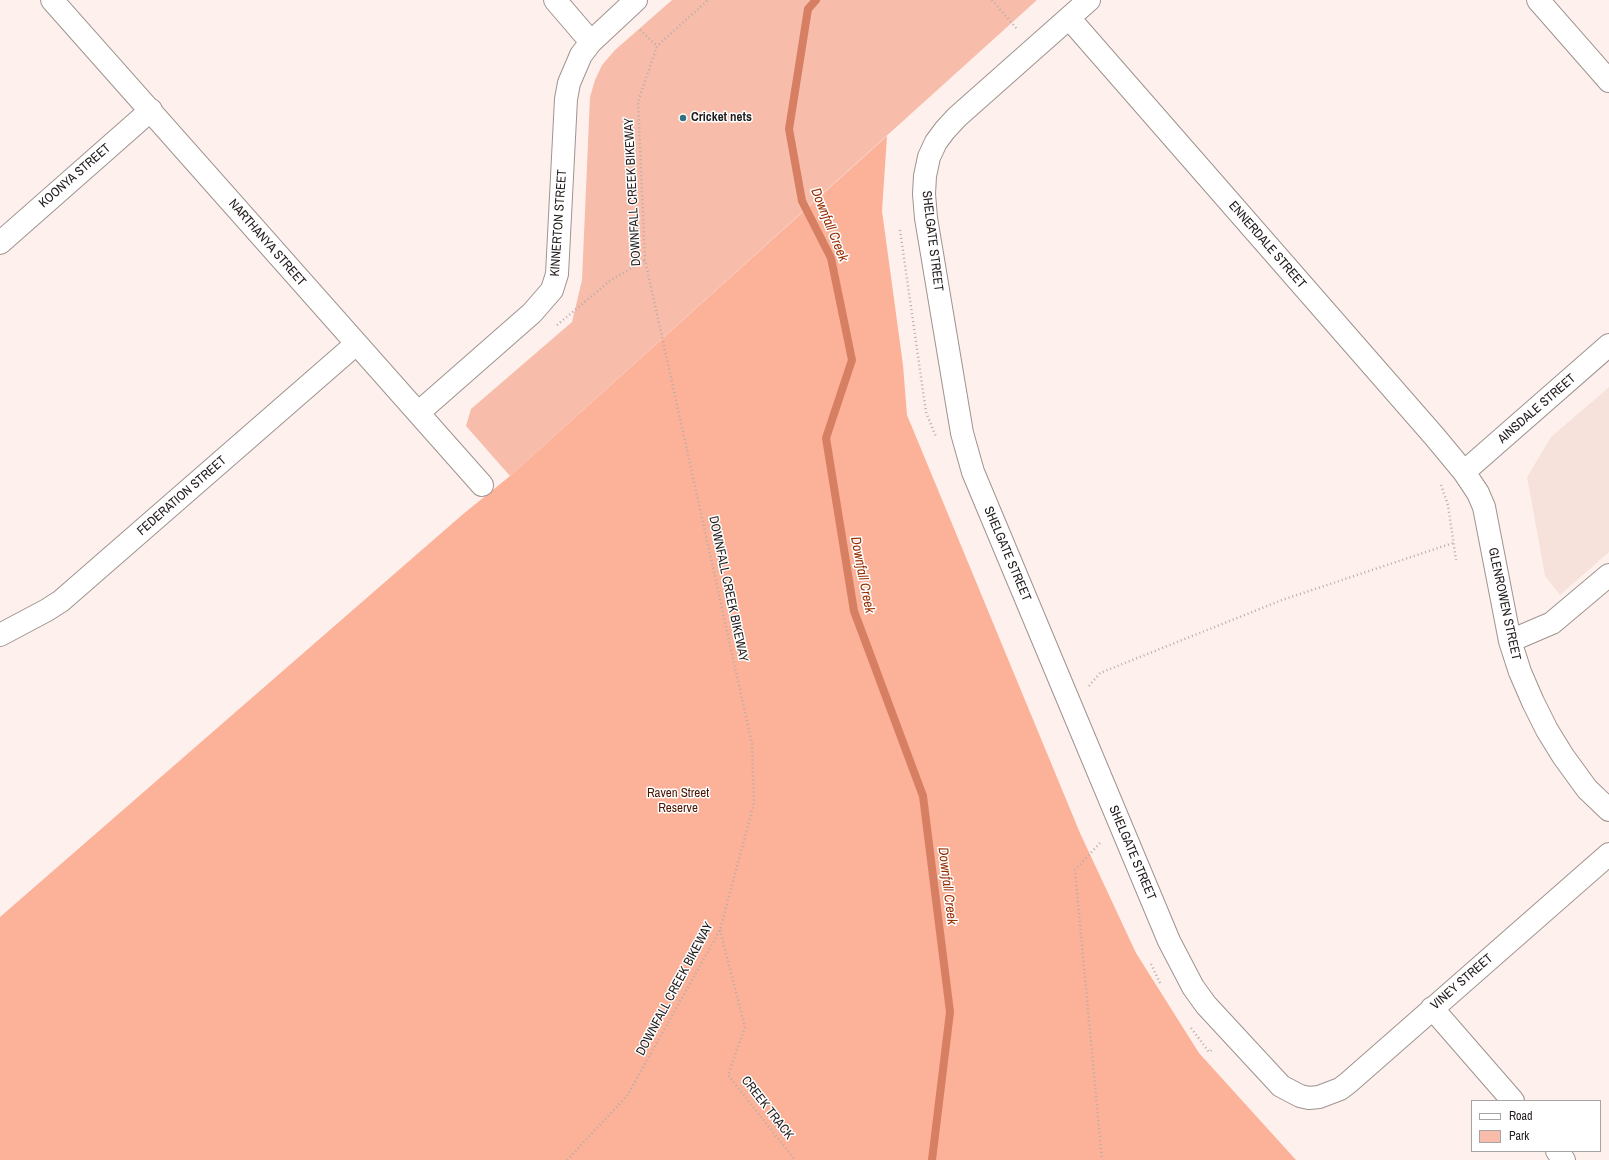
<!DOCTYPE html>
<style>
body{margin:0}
#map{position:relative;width:1609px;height:1160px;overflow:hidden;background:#fef1ed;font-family:"Archivo Narrow",sans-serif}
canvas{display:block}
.legend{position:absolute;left:1471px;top:1100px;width:130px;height:52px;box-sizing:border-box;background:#fff;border:1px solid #a6a4a4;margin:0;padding:5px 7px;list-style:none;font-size:12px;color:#211c1b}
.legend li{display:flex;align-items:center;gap:8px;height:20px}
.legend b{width:20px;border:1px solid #a6a4a4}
</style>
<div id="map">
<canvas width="1609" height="1160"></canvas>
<ul class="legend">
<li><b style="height:5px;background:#fff"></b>Road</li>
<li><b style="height:11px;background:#f7bdaa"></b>Park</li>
</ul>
</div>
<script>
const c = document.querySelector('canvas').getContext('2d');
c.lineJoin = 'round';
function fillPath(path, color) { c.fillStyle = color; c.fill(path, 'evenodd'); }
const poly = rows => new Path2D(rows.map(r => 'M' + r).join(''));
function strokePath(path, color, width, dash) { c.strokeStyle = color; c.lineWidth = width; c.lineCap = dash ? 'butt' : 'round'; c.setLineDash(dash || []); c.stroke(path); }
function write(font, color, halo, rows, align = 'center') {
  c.font = font + ' "Archivo Narrow",sans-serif'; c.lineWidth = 3; c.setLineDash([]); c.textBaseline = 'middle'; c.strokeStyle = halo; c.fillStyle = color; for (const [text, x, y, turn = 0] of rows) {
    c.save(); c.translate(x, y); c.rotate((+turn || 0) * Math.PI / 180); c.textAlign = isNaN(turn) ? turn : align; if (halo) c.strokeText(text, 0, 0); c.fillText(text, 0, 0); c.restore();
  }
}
const built = poly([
 [1609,387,1609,552,1560,595,1545,576,1527,477,1551,437]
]);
const green = poly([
 [672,0,1037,0,510,476,466,426,471,409,572,322,582,280,590,97,595,80,602,65,615,50]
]);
const forest = poly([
 [887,136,882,211,903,365,907,415,1080,833,1136,953,1199,1053,1296,1160,0,1160,0,917,462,515,510,476]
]);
const stream = poly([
 [816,0,808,9,789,129,802,201,831,258,852,360,826,438,854,611,923,796,950,1012,932,1160]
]);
const path = poly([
 [992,0,1017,29],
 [640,30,657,46],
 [900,230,926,412,936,437],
 [557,325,611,280,645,260],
 [1441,485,1448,505,1456,560],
 [1089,686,1100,673,1282,600,1453,543],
 [1100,843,1075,870,1102,1160],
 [720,930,745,1027,728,1075,795,1160],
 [1151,964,1161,985],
 [1191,1028,1209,1052,1213,1049],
 [567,1160,627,1096,720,930,754,803,752,744,645,260,638,102,657,46,708,0]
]);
const minor = poly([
 [52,0,482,485],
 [555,0,591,42],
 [1089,0,957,117,945,130,936,142,929,157,925,176,924,194,926,218,962,433,973,472,1169,941,1193,987,1206,1005,1281,1086,1300,1096,1309,1098,1319,1097,1340,1089,1348,1083,1609,854],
 [1538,0,1609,81],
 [1069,18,1435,437,1464,472,1478,493,1484,507,1510,641,1520,672,1533,702,1547,730,1563,756,1587,789,1609,810],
 [0,243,151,110],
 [418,413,532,313,552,290,557,274,566,99,569,83,581,55,591,42,636,0],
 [1464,472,1609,345],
 [0,635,47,610,61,601,356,344],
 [1510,641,1552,623,1609,575],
 [1432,1008,1513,1101],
 [1557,1151,1564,1160]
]);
const markers = [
 [683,118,4,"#307284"]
];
const poiNames = [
 ["Cricket nets",691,118]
];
const streetNames = [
 ["KOONYA STREET",75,176,-41],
 ["DOWNFALL CREEK BIKEWAY",633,192,-93],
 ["KINNERTON STREET",559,223,-86],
 ["SHELGATE STREET",932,241,83],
 ["NARTHANYA STREET",267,243,49],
 ["ENNERDALE STREET",1267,245,49],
 ["AINSDALE STREET",1537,409,-41],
 ["FEDERATION STREET",182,496,-41],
 ["SHELGATE STREET",1007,554,67],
 ["DOWNFALL CREEK BIKEWAY",728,589,78],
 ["GLENROWEN STREET",1504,604,78],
 ["SHELGATE STREET",1132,853,67],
 ["VINEY STREET",1462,982,-41],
 ["DOWNFALL CREEK BIKEWAY",675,989,-62],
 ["CREEK TRACK",767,1108,52]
];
const parkNames = [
 ["Raven Street",678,794],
 ["Reserve",678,809]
];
const waterNames = [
 ["Downfall Creek",829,225,68],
 ["Downfall Creek",862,575,79],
 ["Downfall Creek",947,886,83]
];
fillPath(built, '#f7e2db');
fillPath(green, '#f7bdaa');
fillPath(forest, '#fcb199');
strokePath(stream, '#d77f62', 8);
strokePath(minor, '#9f938f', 24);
strokePath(path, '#b6aca9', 2.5, [1, 3]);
strokePath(minor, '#fff', 22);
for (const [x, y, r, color] of markers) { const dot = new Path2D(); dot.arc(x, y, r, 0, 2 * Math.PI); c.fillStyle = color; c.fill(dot); strokePath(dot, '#fff', 1.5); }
write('bold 13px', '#211c1b', '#fff', poiNames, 'left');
write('13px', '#211c1b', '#fff', streetNames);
write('13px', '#4c1401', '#fff', parkNames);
write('italic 14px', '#972e00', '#fff', waterNames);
</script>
